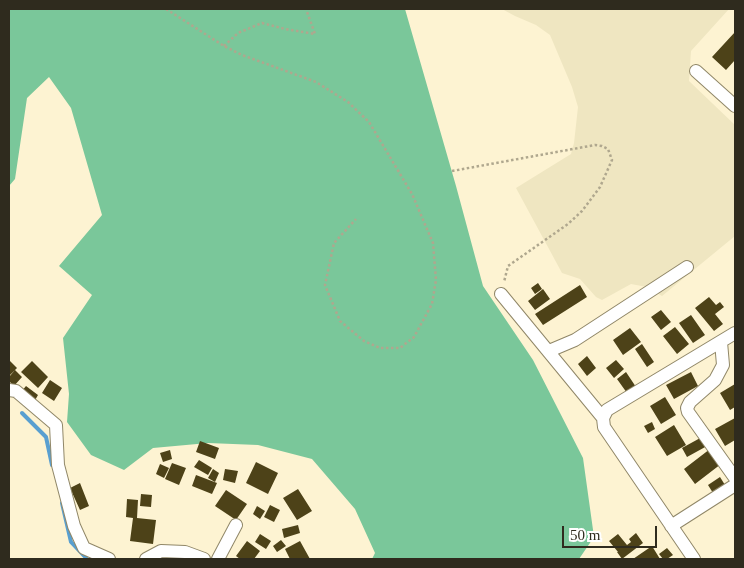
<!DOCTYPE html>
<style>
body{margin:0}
#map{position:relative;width:744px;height:568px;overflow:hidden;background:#fdf3d2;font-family:"Times New Roman",serif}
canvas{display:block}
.frame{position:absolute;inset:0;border:10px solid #2f2b1e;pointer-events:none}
.scale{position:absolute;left:562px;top:526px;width:95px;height:22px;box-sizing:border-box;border:2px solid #2f2b1e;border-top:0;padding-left:6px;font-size:15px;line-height:18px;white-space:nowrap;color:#2f2b1e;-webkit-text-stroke:4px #fff;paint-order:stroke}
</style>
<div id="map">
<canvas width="744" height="568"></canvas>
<div class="frame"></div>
<div class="scale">50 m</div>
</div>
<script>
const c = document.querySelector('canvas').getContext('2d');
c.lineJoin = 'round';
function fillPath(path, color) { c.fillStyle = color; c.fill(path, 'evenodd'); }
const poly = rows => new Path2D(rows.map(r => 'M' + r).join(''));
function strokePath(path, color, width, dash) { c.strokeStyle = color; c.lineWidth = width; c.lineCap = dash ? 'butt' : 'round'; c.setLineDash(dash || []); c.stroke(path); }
const forest = poly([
 [9,9,405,9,456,186,483,286,533,360,583,458,594,537,579,559,372,559,375,553,355,509,312,459,258,445,208,443,153,448,124,470,91,455,67,422,69,394,63,338,92,295,59,266,102,215,71,108,49,77,27,98,15,179,9,186]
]);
const sand = poly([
 [502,9,729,9,691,51,689,81,735,125,735,236,662,296,647,287,631,284,602,300,596,297,580,279,562,273,516,188,571,154,574,143,578,107,572,87,550,35,536,25,515,16]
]);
const stream = poly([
 [22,413,46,437,52,465],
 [62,503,71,542,87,559]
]);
const building = poly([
 [735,32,735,60,726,70,712,57],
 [538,283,542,289,535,294,531,288],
 [580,285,587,297,543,325,535,314],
 [543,289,550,299,535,310,528,301],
 [709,297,716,305,720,302,724,307,715,314,723,324,714,331,695,308],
 [661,310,671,322,661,330,651,317],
 [691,315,705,335,693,343,679,323],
 [675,327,689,344,677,354,663,336],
 [630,328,641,342,623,355,613,340],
 [642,344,654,362,647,367,635,349],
 [587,356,596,368,587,376,578,364],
 [9,360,17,368,9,376],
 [616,360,624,369,614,378,606,368],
 [32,361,48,377,38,388,21,372],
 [15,370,22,377,14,386,9,381,9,377],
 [626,372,636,387,627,393,617,379],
 [691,372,698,386,674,399,666,385],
 [50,380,62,388,54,401,42,393],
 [735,384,735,407,730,410,720,393],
 [26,386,38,395,34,402,21,392],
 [665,397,676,415,661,424,650,406],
 [735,418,735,440,725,446,715,429],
 [652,422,655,429,648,433,644,426],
 [674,425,686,445,667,456,655,437],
 [702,437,707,446,687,457,682,448],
 [200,441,219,448,215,459,196,452],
 [710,449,721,464,695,484,684,469],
 [170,450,172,459,163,462,160,453],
 [199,460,212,468,208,475,194,467],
 [256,462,278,473,268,494,246,483],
 [172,463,186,468,179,485,165,479],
 [160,464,169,468,164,478,156,474],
 [213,469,219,473,215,482,208,478],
 [225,469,238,471,235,483,223,480],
 [196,475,217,483,212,494,192,486],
 [720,477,725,485,713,493,708,485],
 [80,483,89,506,80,510,70,488],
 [298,489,312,511,297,520,283,498],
 [226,490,247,504,236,520,215,506],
 [141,494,152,495,151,507,140,506],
 [127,499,138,500,137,518,156,520,153,544,130,541,133,518,126,517],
 [270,505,280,510,274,522,264,517],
 [257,506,265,511,260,519,253,514],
 [298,525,300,533,284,538,282,529],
 [636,533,643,543,622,559,617,552,618,552,609,541,618,534,627,545,631,542,629,539],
 [260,534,271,541,266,549,255,542],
 [281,540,286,546,277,552,273,546],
 [247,541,260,551,254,559,240,559,236,556],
 [300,541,310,559,290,559,285,549],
 [652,546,660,559,633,559],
 [667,548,673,555,667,559,663,559,659,554]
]);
const path = poly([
 [166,9,224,46,242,55,316,82,348,102,369,122,412,194,433,243,436,280,432,304,414,337,400,348,380,348,364,341,340,321,325,285,334,243,356,219],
 [224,46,238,33,262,23,285,29,315,34,306,9],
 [452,171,595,145,602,146,608,149,612,160,600,187,582,211,568,224,508,266,504,282]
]);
const minor = poly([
 [696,71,735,106],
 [501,294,603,418],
 [721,342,723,365,715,380,690,402,687,408,688,412,735,478],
 [549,351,575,340,687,267],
 [9,390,16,391,56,425,58,465,74,526,84,548,109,559],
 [671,526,735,485],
 [146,559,161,551,185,552,204,559],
 [218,559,236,525],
 [694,559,604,427,603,418,607,410,735,333]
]);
fillPath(forest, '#7ac79a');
fillPath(sand, '#efe6c1');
strokePath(stream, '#599fd0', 4);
fillPath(building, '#4d4218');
strokePath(minor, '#908768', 14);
strokePath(path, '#afa78e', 2.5, [2.5, 2.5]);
strokePath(minor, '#fff', 12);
</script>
